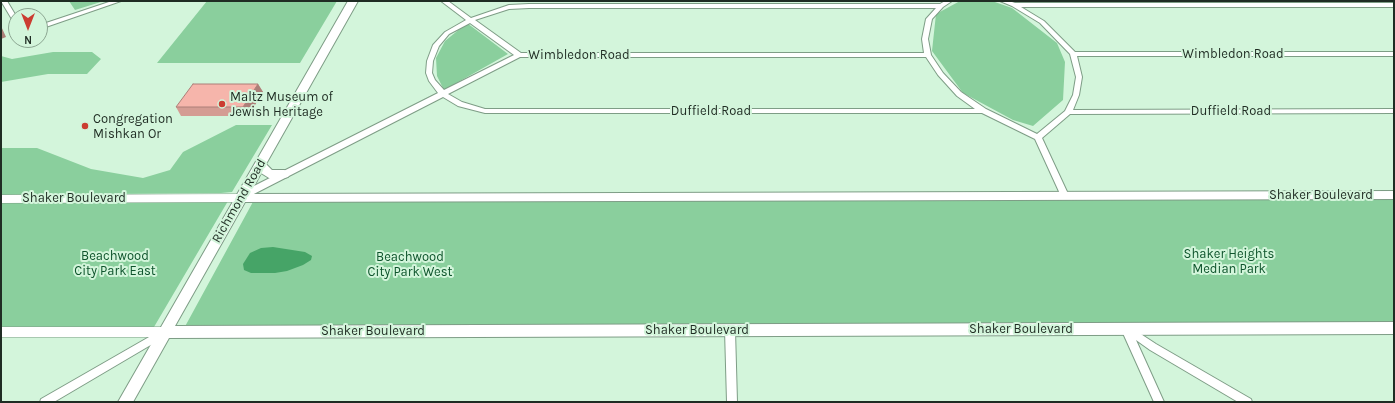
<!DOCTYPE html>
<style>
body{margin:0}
#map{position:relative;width:1395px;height:403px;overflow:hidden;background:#d3f5db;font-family:Karla,sans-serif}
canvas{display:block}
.frame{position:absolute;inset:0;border:2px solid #1f2c23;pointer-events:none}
.north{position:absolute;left:8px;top:8px;width:40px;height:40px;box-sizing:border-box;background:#d3f5db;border:1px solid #8ba591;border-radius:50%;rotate:180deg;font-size:11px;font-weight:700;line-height:16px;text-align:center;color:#1f2c23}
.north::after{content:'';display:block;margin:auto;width:14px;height:18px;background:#cb3d31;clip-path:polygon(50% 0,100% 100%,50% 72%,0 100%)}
</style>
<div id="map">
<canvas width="1395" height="403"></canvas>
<div class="frame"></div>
<div class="north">N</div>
</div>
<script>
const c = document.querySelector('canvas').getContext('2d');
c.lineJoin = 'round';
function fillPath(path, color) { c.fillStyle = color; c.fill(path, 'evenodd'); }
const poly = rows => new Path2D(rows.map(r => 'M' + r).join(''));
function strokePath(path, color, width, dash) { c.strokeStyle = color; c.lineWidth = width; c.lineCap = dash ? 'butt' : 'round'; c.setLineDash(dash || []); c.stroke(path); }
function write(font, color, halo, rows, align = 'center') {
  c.font = font + ' Karla,sans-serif'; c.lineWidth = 4; c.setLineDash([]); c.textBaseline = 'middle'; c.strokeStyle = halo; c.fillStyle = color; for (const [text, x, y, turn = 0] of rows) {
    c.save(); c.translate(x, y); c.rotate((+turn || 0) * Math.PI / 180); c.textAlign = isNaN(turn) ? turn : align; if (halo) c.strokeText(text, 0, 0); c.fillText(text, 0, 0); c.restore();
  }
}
const green = poly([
 [69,1,104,1,75,10],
 [207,1,337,1,300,63,157,63],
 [960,1,992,1,1012,8,1057,43,1065,62,1063,100,1033,126,1013,120,963,93,932,51,936,14],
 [467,23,508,54,444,90,437,76,436,58,445,41],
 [53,52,92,52,101,59,87,74,48,74,1,82,1,56,12,59],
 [236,125,272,125,232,192,221,193,1,195,1,148,37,148,91,169,143,178,170,170,183,152],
 [1394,195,1394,328,182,332,254,200],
 [1,200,228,201,154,327,1,328]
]);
const water = poly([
 [273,247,305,252,312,256,311,260,303,265,287,271,275,273,251,273,244,270,243,264,250,253,261,248]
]);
const street = poly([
 [1,1,7,1,16,16,16,23,13,21,1,1],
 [112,1,121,1,40,29,40,25,112,1],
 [441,1,448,1,471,18,509,5,529,4,940,4,945,1,952,1,943,7,932,19,928,39,931,55,943,73,961,92,986,109,1037,134,1065,111,1073,95,1076,77,1070,54,1040,23,1012,6,1000,1,1009,1,1015,3,1394,3,1394,7,1021,7,1044,21,1075,52,1394,52,1394,56,1077,56,1082,77,1079,95,1073,110,1394,109,1394,113,1070,114,1042,138,1069,196,1065,199,1061,196,1035,139,982,113,485,113,458,106,443,97,246,198,240,198,239,196,240,194,254,186,438,93,429,81,426,73,427,61,433,45,445,32,466,20,441,1],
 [529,8,936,8,926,19,922,39,924,53,521,53,475,20,509,9,529,8],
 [470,23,514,55,444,90,435,80,432,73,433,61,439,46,449,34,470,23],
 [520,57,926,57,938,75,957,96,975,109,485,109,462,102,448,94,520,57],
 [1127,325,1156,344,1251,399,1252,402,1238,402,1150,350,1136,340,1164,402,1154,402,1122,331,1124,326,1127,325],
 [730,326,733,327,735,330,737,402,727,402,725,330,727,327,730,326],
 [163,329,166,330,168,333,166,336,54,402,40,402,41,399,163,329]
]);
const secondary = poly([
 [241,194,245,195,246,198,245,201,241,202,1,203,1,195,241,194],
 [1,327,165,327,170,328,171,332,170,336,165,337,1,337,1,327]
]);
const primary = poly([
 [348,1,358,1,266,164,272,170,284,170,288,171,290,174,288,177,284,178,269,178,261,173,250,194,1394,191,1394,199,245,202,175,326,1394,322,1394,334,169,338,133,402,118,402,348,1]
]);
const wall = poly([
 [258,84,263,92,248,116,181,116,176,107]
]);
const shadedWall = poly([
 [1,26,6,37,1,39],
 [258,84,263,92,248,116,243,107]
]);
const building = poly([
 [193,84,258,84,243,107,176,107,193,84]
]);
const markers = [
 [222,104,4,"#cb3d31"],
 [85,126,4,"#cb3d31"]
];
const streetNames = [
 ["Wimbledon Road",1233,54],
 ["Wimbledon Road",579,55],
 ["Duffield Road",711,111],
 ["Duffield Road",1231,111],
 ["Shaker Boulevard",1321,195],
 ["Shaker Boulevard",74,198],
 ["Richmond Road",239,201,-60],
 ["Shaker Boulevard",1021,329],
 ["Shaker Boulevard",697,330],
 ["Shaker Boulevard",373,331]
];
const poiNames = [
 ["Maltz Museum of",230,97],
 ["Jewish Heritage",230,112],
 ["Congregation",93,119],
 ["Mishkan Or",93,134]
];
const parkNames = [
 ["Shaker Heights",1229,254],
 ["Median Park",1229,269],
 ["Beachwood",115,256],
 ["City Park East",115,271],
 ["Beachwood",410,257],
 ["City Park West",410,272]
];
fillPath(green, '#8acf9d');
fillPath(water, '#46a467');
strokePath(street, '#7e9d86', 2);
strokePath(secondary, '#7e9d86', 1);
strokePath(primary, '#7e9d86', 2);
fillPath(street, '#fff');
fillPath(secondary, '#fff');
fillPath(primary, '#fff');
fillPath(wall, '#d49c93');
fillPath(shadedWall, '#ac7f78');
fillPath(building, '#f6b5ab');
strokePath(building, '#ac7f78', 1);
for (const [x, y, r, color] of markers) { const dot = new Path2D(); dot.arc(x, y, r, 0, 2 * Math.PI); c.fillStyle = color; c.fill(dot); strokePath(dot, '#d3f5db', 1.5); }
write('13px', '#1f2c23', '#d3f5db', streetNames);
write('13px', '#1f2c23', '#d3f5db', poiNames, 'left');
write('13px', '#0e542c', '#d3f5db', parkNames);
</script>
